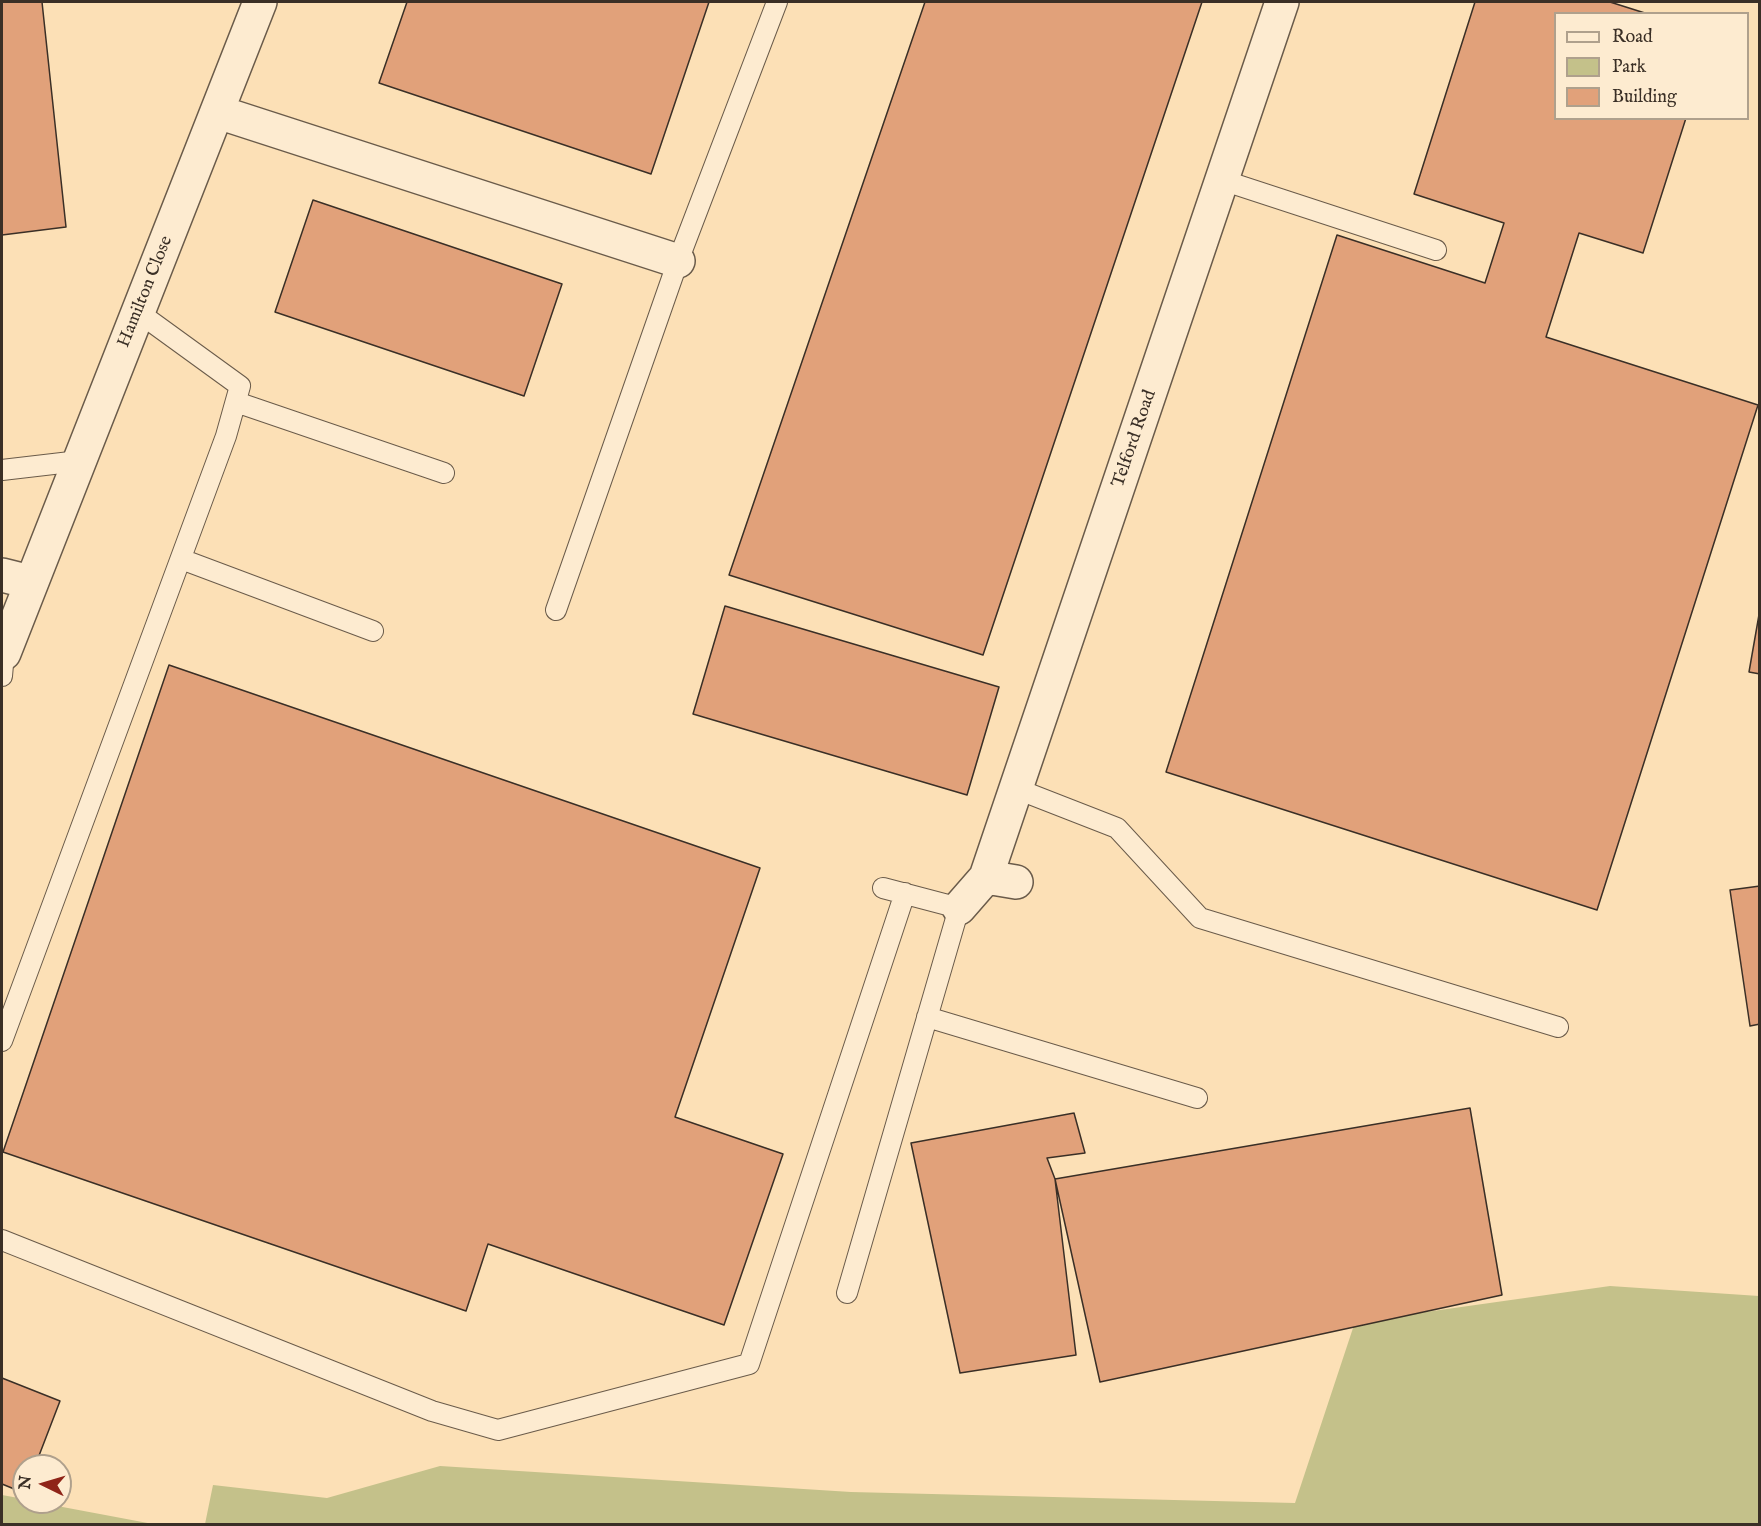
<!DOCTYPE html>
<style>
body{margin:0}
#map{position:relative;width:1761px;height:1526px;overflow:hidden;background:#fce0b6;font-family:"IM FELL English",serif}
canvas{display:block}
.frame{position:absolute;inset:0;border:3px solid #3a2f26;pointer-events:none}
.legend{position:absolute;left:1554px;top:12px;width:195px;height:108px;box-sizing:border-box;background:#fdebd0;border:2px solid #afa08c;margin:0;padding:8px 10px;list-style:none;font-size:18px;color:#3a2f26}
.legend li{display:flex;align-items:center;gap:12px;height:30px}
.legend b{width:30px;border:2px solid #afa08c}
.north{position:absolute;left:12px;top:1454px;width:60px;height:60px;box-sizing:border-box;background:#fdebd0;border:2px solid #afa08c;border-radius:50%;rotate:275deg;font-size:16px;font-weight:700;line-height:24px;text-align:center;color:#3a2f26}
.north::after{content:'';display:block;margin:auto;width:21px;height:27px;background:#8f2418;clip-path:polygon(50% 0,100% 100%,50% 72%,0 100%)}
</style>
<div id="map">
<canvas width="1761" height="1526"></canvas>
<div class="frame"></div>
<ul class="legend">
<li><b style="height:8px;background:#fdebd0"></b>Road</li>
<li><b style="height:16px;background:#c4c18a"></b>Park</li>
<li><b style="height:16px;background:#e1a17a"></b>Building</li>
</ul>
<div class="north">N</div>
</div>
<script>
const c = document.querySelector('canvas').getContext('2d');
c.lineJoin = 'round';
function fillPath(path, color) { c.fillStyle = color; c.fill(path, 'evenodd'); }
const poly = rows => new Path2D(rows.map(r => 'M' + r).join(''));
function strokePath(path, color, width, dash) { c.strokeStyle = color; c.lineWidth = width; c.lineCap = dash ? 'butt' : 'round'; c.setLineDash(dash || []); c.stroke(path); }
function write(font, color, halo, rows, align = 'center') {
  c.font = font + ' "IM FELL English",serif'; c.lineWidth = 5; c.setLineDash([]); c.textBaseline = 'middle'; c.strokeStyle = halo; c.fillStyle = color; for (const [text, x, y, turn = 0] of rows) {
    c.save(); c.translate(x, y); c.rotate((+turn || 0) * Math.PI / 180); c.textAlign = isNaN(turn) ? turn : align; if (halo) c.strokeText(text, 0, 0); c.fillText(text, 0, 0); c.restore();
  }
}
const green = poly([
 [1610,1286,1759,1296,1759,1524,205,1524,213,1485,327,1498,440,1466,851,1492,1295,1503,1355,1322],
 [2,1495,24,1499,24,1502,36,1502,153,1524,2,1524]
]);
const building = poly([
 [2,2,42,2,66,227,2,235,2,2],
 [407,2,709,2,651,174,379,83,407,2],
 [925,2,1202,2,983,655,729,575,925,2],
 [1475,2,1610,2,1648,14,1556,14,1556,118,1686,118,1643,253,1579,233,1546,337,1758,405,1597,910,1166,772,1337,235,1485,283,1504,223,1414,194,1475,2],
 [313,200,562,284,524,396,275,312,313,200],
 [725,606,999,687,967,795,693,714,725,606],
 [1760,609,1760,674,1749,672,1760,609],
 [169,665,760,868,675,1117,783,1154,724,1325,488,1244,466,1311,3,1152,169,665],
 [1760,886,1760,1024,1750,1026,1730,890,1760,886],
 [1470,1108,1502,1295,1100,1382,1055,1179,1470,1108],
 [1074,1113,1085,1153,1047,1158,1055,1179,1076,1355,960,1373,911,1143,1074,1113],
 [2,1378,60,1401,35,1466,24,1466,24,1493,2,1484,2,1378]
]);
const lane = poly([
 [1222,180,1436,250],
 [236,402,444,473],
 [2,470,79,461],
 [181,559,373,631],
 [556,610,678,261,777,2],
 [2,676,4,653],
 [1017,789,1117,828,1200,918,1558,1027],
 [927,1017,1197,1098],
 [2,1041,226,436,240,386,138,312],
 [2,1240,432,1411,498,1430,749,1364,905,893],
 [847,1293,959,908,883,888]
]);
const street = poly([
 [218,112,678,261],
 [2,575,30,582],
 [4,653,260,2],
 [986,877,1016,882],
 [959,908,986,877,1282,2]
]);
const streetNames = [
 ["Hamilton Close",146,292,-68],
 ["Telford Road",1135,439,-71]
];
fillPath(green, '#c4c18a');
fillPath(building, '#e1a17a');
strokePath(building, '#3a2f26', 1.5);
strokePath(lane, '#6a5b4a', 22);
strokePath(street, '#6a5b4a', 36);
strokePath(lane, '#fdebd0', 20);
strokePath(street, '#fdebd0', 33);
write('18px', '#3a2f26', '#fdebd0', streetNames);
</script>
